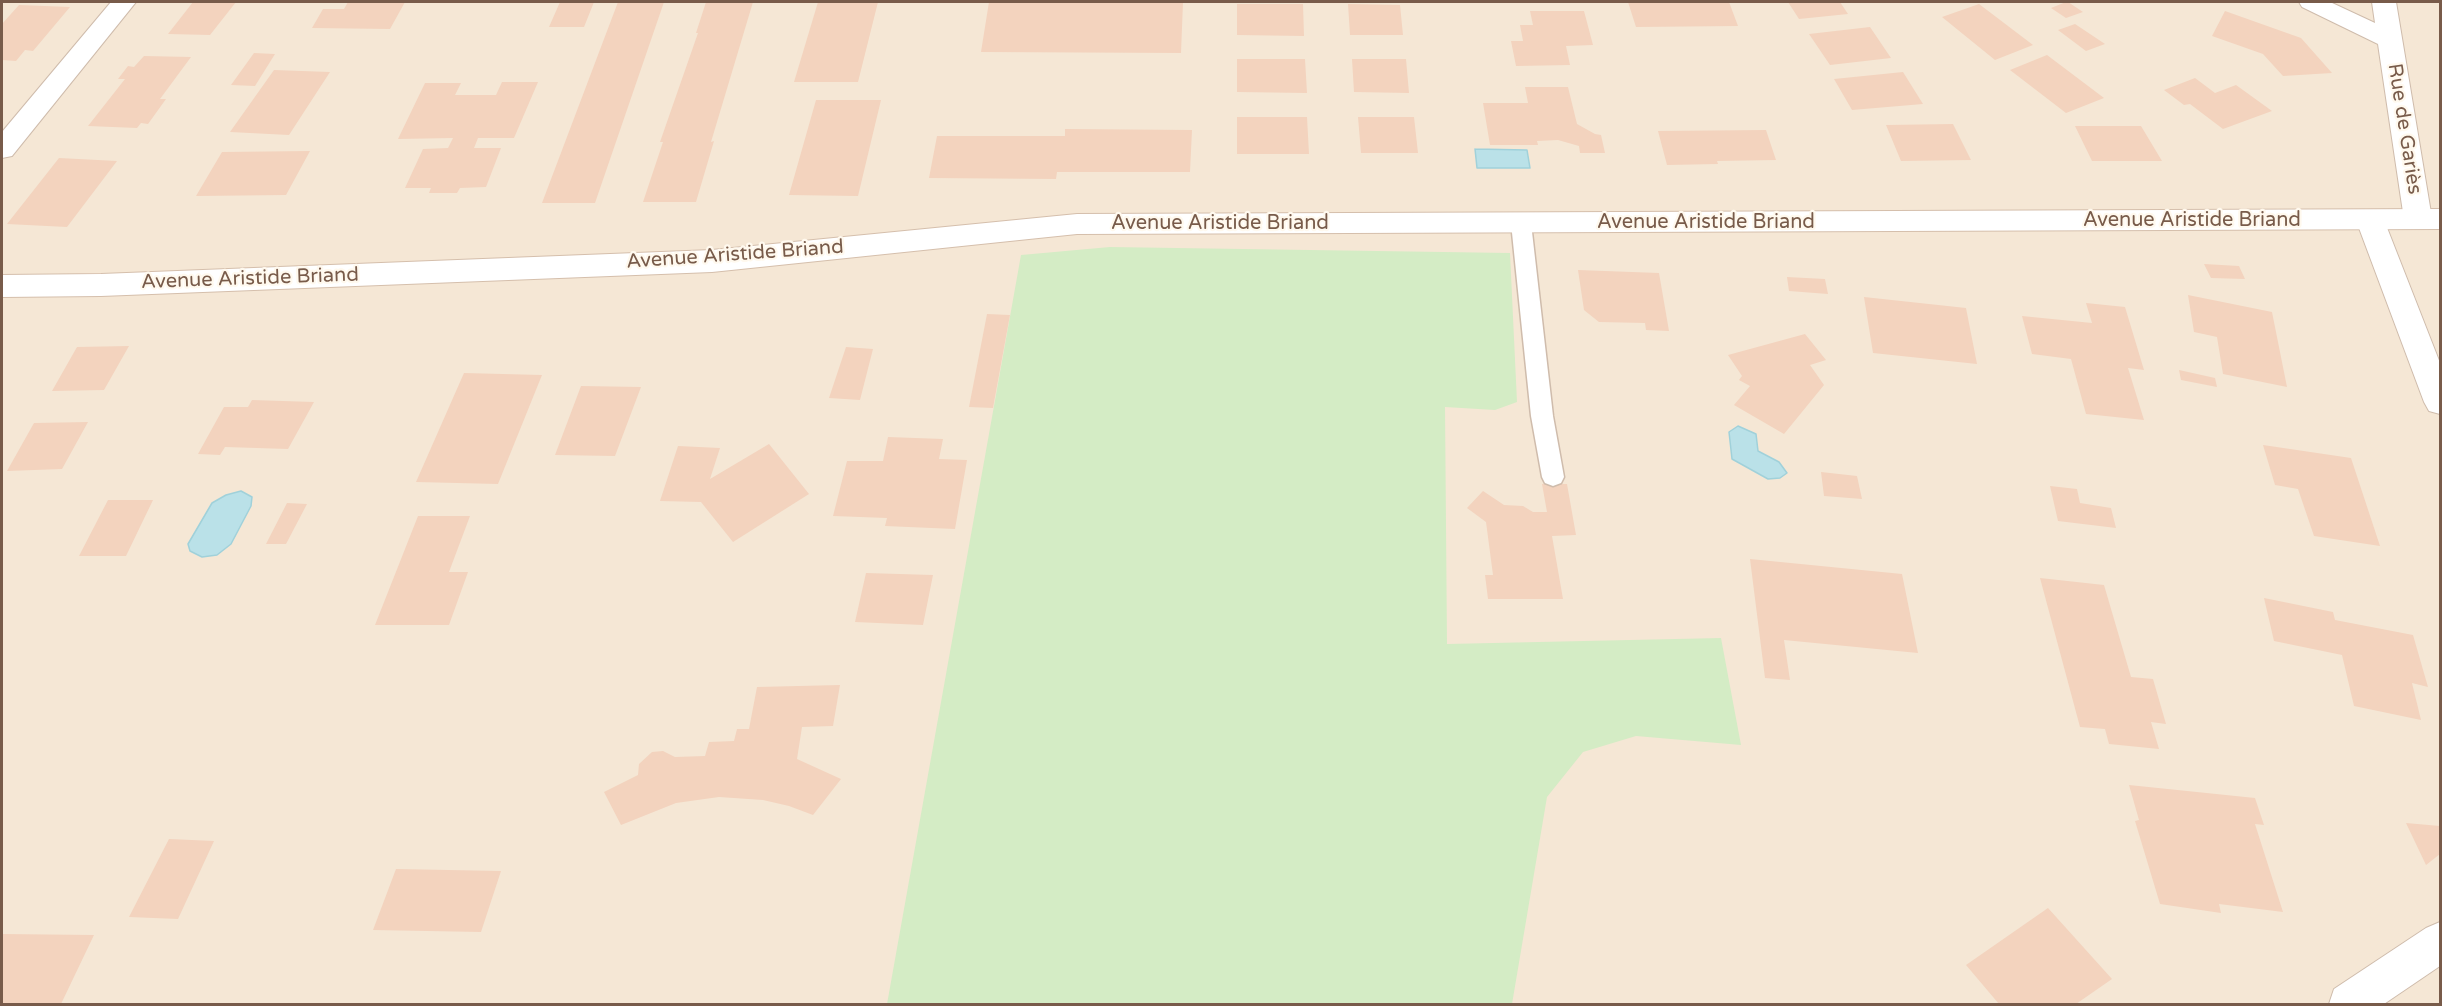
<!DOCTYPE html>
<meta charset="utf-8">
<style>
body{margin:0}
#map{position:relative;width:2442px;height:1006px;overflow:hidden;background:#fdf5e7;font-family:"Varela Round",sans-serif}
canvas{display:block}
.frame{position:absolute;inset:0;border:3px solid #785b4a;pointer-events:none}
</style>
<div id="map">
<canvas width="2442" height="1006"></canvas>
<div class="frame"></div>
</div>
<script>
const c = document.querySelector('canvas').getContext('2d');
c.lineJoin = 'round';
function fillPath(path, color) { c.fillStyle = color; c.fill(path, 'evenodd'); }
const poly = rows => new Path2D(rows.map(r => 'M' + r).join(''));
function strokePath(path, color, width, dash) { c.strokeStyle = color; c.lineWidth = width; c.lineCap = dash ? 'butt' : 'round'; c.setLineDash(dash || []); c.stroke(path); }
function write(font, color, halo, rows, align = 'center') {
  c.font = font + ' "Varela Round",sans-serif'; c.lineWidth = 4.5; c.setLineDash([]); c.textBaseline = 'middle'; c.strokeStyle = halo; c.fillStyle = color; for (const [text, x, y, turn = 0] of rows) {
    c.save(); c.translate(x, y); c.rotate((+turn || 0) * Math.PI / 180); c.textAlign = isNaN(turn) ? turn : align; if (halo) c.strokeText(text, 0, 0); c.fillText(text, 0, 0); c.restore();
  }
}
const residential = poly([
 [2,2,2440,2,2440,1004,2,1004]
]);
const green = poly([
 [1110,247,1510,253,1517,402,1495,410,1445,407,1447,644,1721,638,1741,745,1636,736,1583,752,1547,797,1512,1004,887,1004,1021,255]
]);
const water = poly([
 [1475,149,1527,150,1530,168,1477,168,1475,149],
 [1738,426,1756,434,1758,451,1779,462,1787,473,1780,478,1768,479,1732,459,1729,432,1738,426],
 [241,491,252,497,251,506,231,544,217,555,202,557,190,551,188,544,212,503,226,495,241,491]
]);
const building = poly([
 [193,2,236,2,210,35,168,34],
 [348,2,405,2,390,29,312,28,323,9,344,9],
 [560,2,594,2,584,27,549,27],
 [618,2,664,2,595,203,542,203],
 [706,2,753,2,711,142,714,141,696,202,643,202,663,142,660,142,698,33,696,33],
 [818,2,878,2,858,82,794,82],
 [989,2,1183,2,1181,53,981,52],
 [1628,2,1729,2,1738,26,1636,27],
 [1788,2,1840,2,1848,14,1799,19],
 [2066,2,2068,2,2083,12,2066,18,2051,8],
 [1237,4,1303,4,1304,36,1237,35],
 [1348,4,1400,5,1403,35,1350,35],
 [1979,4,2033,45,1995,60,1942,17],
 [19,5,70,7,33,51,25,50,16,61,2,60,2,24],
 [1530,11,1584,11,1593,45,1566,46,1570,65,1516,66,1511,41,1523,41,1520,25,1533,25],
 [2225,11,2301,38,2332,73,2283,76,2263,54,2212,36],
 [2075,24,2105,44,2086,51,2058,30],
 [1870,27,1891,58,1830,65,1809,34],
 [254,53,275,54,255,86,231,85],
 [2047,55,2104,98,2066,113,2010,70],
 [144,56,191,57,160,99,166,99,148,124,141,123,137,128,88,126,125,79,118,79,128,66,134,67],
 [1237,59,1305,59,1307,93,1237,92],
 [1352,59,1406,59,1409,93,1354,92],
 [274,70,330,72,289,135,230,132],
 [1903,72,1923,104,1852,110,1834,79],
 [2195,78,2215,93,2236,85,2272,111,2223,129,2190,104,2184,105,2164,90],
 [502,82,538,82,514,138,478,138,474,148,501,148,486,187,460,188,457,193,429,193,431,188,405,188,423,149,448,148,453,138,398,139,425,83,461,83,455,95,496,95],
 [1525,87,1568,87,1577,124,1595,134,1601,135,1605,153,1580,153,1579,146,1558,140,1537,141,1538,145,1490,145,1483,103,1528,103],
 [816,100,881,100,858,196,789,195],
 [1237,117,1307,117,1309,154,1237,154],
 [1358,117,1414,117,1418,153,1361,153],
 [1953,124,1971,160,1901,161,1886,125],
 [2075,126,2141,126,2162,161,2092,161],
 [1065,129,1192,130,1190,172,1057,172,1056,179,929,178,937,136,1065,136],
 [1766,130,1776,160,1717,161,1718,164,1667,165,1658,131],
 [310,151,286,195,196,196,222,152],
 [59,158,117,161,67,227,7,224],
 [2204,264,2239,266,2245,279,2211,278],
 [1578,270,1659,273,1669,331,1646,330,1645,323,1599,322,1584,310],
 [1787,277,1825,279,1828,294,1789,291],
 [2188,295,2272,312,2287,387,2223,374,2217,337,2194,332],
 [1864,297,1966,308,1977,364,1873,353],
 [2086,303,2125,307,2144,370,2128,368,2144,420,2086,414,2071,359,2032,354,2022,316,2092,323],
 [987,314,1010,315,993,408,969,407],
 [1805,334,1826,360,1810,365,1824,385,1784,434,1734,405,1750,386,1739,380,1742,376,1728,355],
 [129,346,104,390,52,391,77,347],
 [846,347,873,349,860,400,829,398],
 [2179,370,2215,378,2217,387,2181,380],
 [464,373,542,375,498,484,416,482],
 [581,386,641,387,615,456,555,455],
 [252,400,314,402,288,449,225,447,220,455,198,454,224,407,248,407],
 [88,422,62,469,7,471,34,423],
 [888,437,943,439,939,459,967,460,955,529,885,526,887,518,833,516,847,461,883,461],
 [769,444,809,494,733,542,701,502,660,501,678,446,720,448,710,479],
 [2263,445,2351,458,2380,546,2314,536,2298,489,2275,485],
 [1821,472,1857,476,1862,499,1824,496],
 [1542,484,1567,484,1576,535,1552,536,1563,599,1488,599,1485,575,1493,575,1486,522,1467,508,1483,491,1504,505,1523,506,1533,512,1547,512],
 [2050,486,2077,489,2080,503,2111,508,2116,528,2058,521],
 [108,500,153,500,126,556,79,556],
 [287,503,307,504,286,544,266,544],
 [418,516,470,516,449,572,468,572,449,625,375,625],
 [1750,559,1902,574,1918,653,1784,640,1790,680,1765,678],
 [866,573,933,575,923,625,855,622],
 [2040,578,2104,585,2131,677,2153,679,2166,724,2151,722,2159,749,2109,744,2105,729,2080,727],
 [2264,598,2333,612,2335,620,2413,635,2428,687,2412,683,2421,720,2354,706,2342,655,2274,641],
 [840,685,833,726,802,727,797,759,841,779,813,815,789,806,763,800,719,797,676,803,621,825,604,792,638,775,639,764,652,752,663,751,675,757,705,756,709,742,734,741,737,729,749,729,757,687],
 [2129,785,2255,798,2264,825,2255,824,2283,912,2219,904,2221,913,2160,904,2135,821,2139,820],
 [2406,823,2440,826,2440,854,2426,865],
 [169,839,214,841,178,919,129,917],
 [396,869,501,871,481,932,373,930],
 [2048,908,2112,979,2076,1004,1999,1004,1966,965],
 [2,934,94,935,61,1004,2,1004]
]);
const lane = poly([
 [1521,216,1528,218,1531,223,1553,416,1564,477,1561,483,1553,486,1545,483,1542,477,1531,416,1511,223,1514,218,1521,216]
]);
const street = poly([
 [111,2,136,2,12,156,2,158,2,132,111,2],
 [2299,2,2330,2,2375,23,2372,2,2396,2,2432,219,2428,226,2418,229,2408,226,2404,219,2378,44,2302,7,2299,2],
 [2370,210,2380,213,2384,220,2440,363,2440,414,2429,411,2424,402,2356,220,2360,213,2370,210],
 [2440,922,2440,966,2384,1004,2329,1004,2334,989,2426,928,2440,922]
]);
const secondary = poly([
 [2440,209,2440,229,1077,234,712,272,101,296,2,297,2,275,101,274,712,250,1077,214,2440,209]
]);
const streetNames = [
 ["Rue de Gariès",2404,129,81],
 ["Avenue Aristide Briand",2192,221],
 ["Avenue Aristide Briand",1706,223],
 ["Avenue Aristide Briand",1220,224],
 ["Avenue Aristide Briand",735,255,-4],
 ["Avenue Aristide Briand",250,279,-2]
];
fillPath(residential, '#f5e7d5');
fillPath(green, '#d4ecc5');
fillPath(water, '#bae1e8');
strokePath(water, '#a0d1da', 1.5);
fillPath(building, '#f3d3be');
strokePath(lane, '#cfbcac', 3);
strokePath(street, '#cfbcac', 2);
strokePath(secondary, '#d5bfac', 2);
fillPath(lane, '#fff');
fillPath(street, '#fff');
fillPath(secondary, '#fff');
write('20px', '#785b4a', '#fff9ee', streetNames);
</script>
